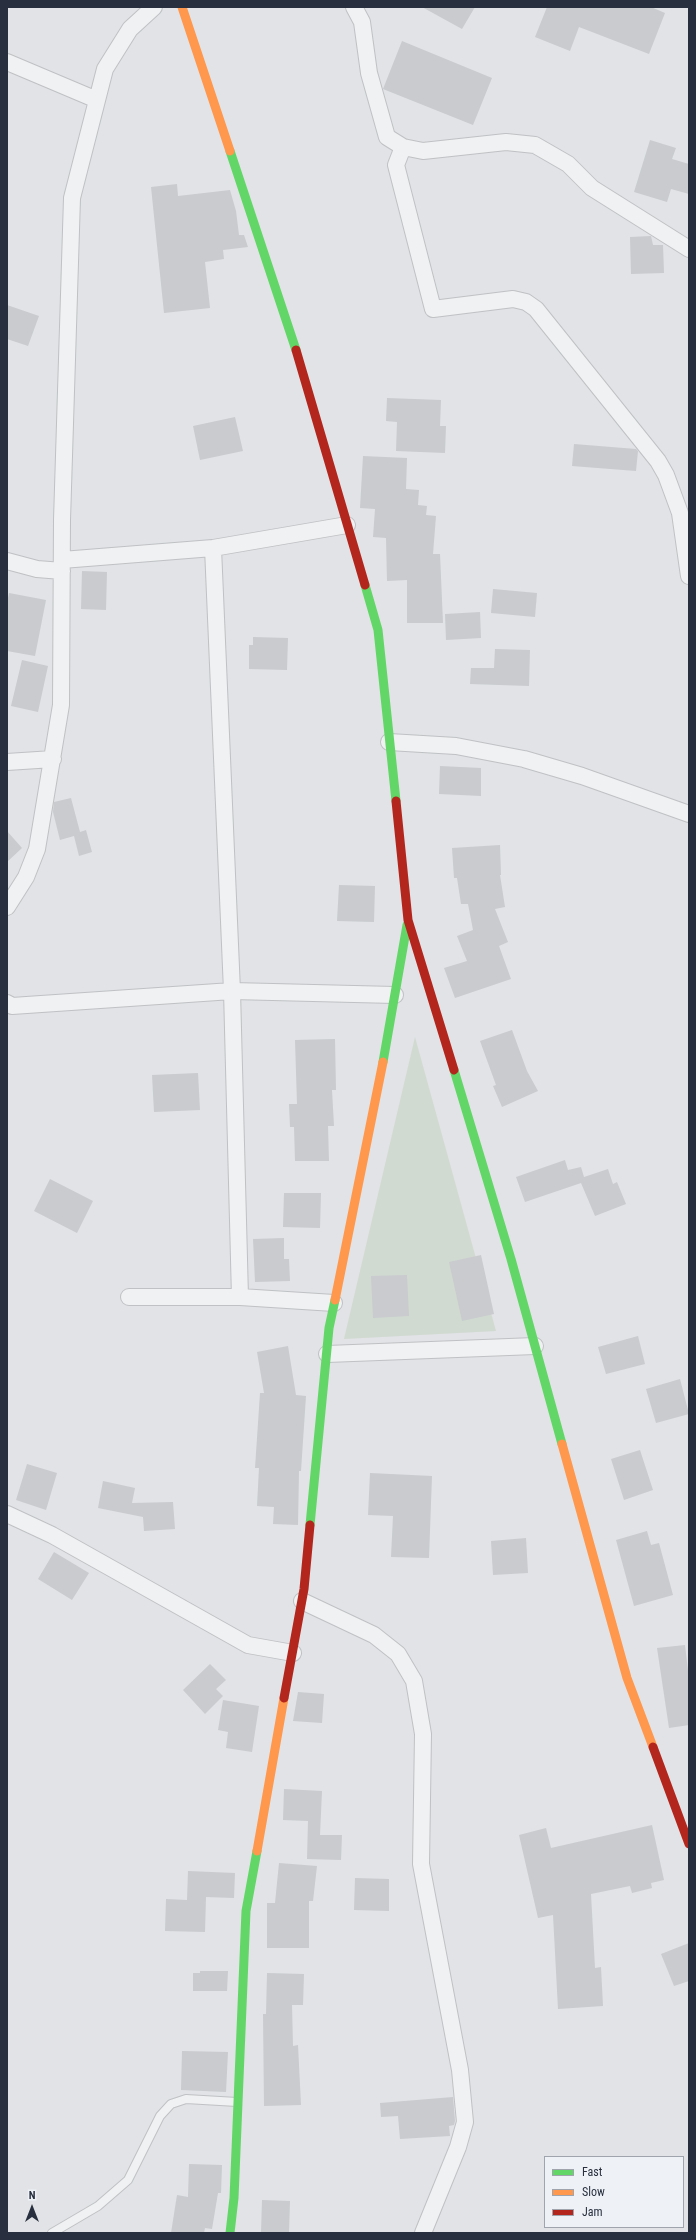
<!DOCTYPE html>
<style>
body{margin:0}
#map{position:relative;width:696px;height:2240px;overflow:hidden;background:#e1e3e6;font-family:"Roboto Condensed",sans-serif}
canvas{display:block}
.frame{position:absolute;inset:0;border:8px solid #28303f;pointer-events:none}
.legend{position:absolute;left:544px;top:2156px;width:140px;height:72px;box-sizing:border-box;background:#eef1f6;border:1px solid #9fa4ad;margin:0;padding:5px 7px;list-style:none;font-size:12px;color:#28303f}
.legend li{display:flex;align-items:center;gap:8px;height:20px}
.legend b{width:20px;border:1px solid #9fa4ad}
.north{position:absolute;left:12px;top:2188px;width:40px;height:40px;-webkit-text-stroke:3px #eef1f6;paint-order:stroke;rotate:0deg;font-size:11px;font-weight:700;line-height:16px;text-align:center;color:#28303f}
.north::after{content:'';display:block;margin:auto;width:14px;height:18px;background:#28303f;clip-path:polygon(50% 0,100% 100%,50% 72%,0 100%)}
</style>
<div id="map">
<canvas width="696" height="2240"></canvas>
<div class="frame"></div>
<ul class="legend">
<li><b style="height:5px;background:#63d668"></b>Fast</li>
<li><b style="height:5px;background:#ff974d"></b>Slow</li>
<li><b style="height:5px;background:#b3261e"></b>Jam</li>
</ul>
<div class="north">N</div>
</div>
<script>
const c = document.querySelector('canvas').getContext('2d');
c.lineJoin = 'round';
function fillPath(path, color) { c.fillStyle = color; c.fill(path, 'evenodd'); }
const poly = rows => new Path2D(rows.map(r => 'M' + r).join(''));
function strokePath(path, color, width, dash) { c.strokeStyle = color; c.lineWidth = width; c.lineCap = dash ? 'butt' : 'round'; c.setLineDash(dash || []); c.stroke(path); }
const green = poly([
 [415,1037,496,1331,344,1339]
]);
const building = poly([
 [422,7,475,7,462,29],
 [547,7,651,7,665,13,649,54,579,27,570,51,535,37],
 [402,41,492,78,473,125,383,89],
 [650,140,676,148,672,159,689,164,689,194,671,189,667,202,634,192],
 [177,184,178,196,230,190,236,211,239,235,244,235,248,247,223,250,224,259,205,262,210,308,164,313,151,187],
 [651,236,653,245,663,245,664,273,631,274,630,237],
 [7,305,39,316,28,346,7,339],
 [387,398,441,400,440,426,446,426,445,453,396,451,397,422,386,421],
 [235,417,243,451,200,460,193,426],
 [574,444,636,449,638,451,636,471,572,466],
 [363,456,407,458,406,489,419,490,418,505,427,506,426,515,436,516,433,554,440,554,443,623,407,623,407,580,387,581,386,538,373,537,375,509,360,508],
 [82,571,107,572,106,610,81,609],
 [493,589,537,593,535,617,491,613],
 [9,593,46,600,35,656,7,651,7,603],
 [480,612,481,638,446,640,445,614],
 [253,637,288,638,287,670,249,669,249,645,253,645],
 [495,649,530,650,529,686,470,684,471,668,494,668],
 [22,660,48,666,38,712,11,706],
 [440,766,481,768,481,796,439,794],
 [71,798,80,832,86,830,92,852,79,856,74,836,60,840,53,812,54,802],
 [7,831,22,848,7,862],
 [500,845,501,875,500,875,505,907,495,909,508,942,499,946,511,979,455,998,444,968,467,961,457,936,473,930,468,904,461,904,457,878,454,878,452,848],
 [339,885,375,886,374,922,337,921],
 [512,1030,527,1071,538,1091,502,1107,493,1086,496,1085,480,1041],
 [335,1039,336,1090,332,1090,334,1126,328,1126,329,1161,295,1161,294,1127,290,1127,289,1104,297,1104,295,1040],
 [198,1073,200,1110,154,1112,152,1075],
 [565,1160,568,1170,581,1167,584,1177,608,1169,613,1184,617,1182,626,1204,595,1216,581,1183,525,1202,516,1177],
 [50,1179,93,1201,77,1233,34,1211],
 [284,1193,321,1193,320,1228,283,1227],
 [284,1238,284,1259,289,1259,290,1281,255,1282,253,1239],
 [481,1255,494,1314,462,1321,449,1262],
 [407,1275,409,1316,373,1318,371,1276],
 [638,1336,645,1364,606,1374,598,1347],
 [288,1346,296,1395,306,1396,301,1471,299,1471,298,1525,273,1524,274,1507,257,1506,259,1468,255,1468,260,1393,264,1393,257,1352],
 [680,1379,689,1414,656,1423,646,1389],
 [640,1450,653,1490,624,1500,611,1459],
 [27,1464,57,1473,46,1510,16,1500],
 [370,1473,432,1476,429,1558,391,1557,393,1516,368,1515],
 [103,1481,135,1488,132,1503,173,1502,175,1529,144,1531,143,1517,98,1508],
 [647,1531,651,1545,659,1543,673,1595,634,1606,616,1540],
 [526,1538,528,1573,493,1575,491,1541],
 [54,1552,89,1573,72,1600,38,1579],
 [685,1645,689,1679,689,1725,669,1728,657,1648],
 [210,1664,226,1680,216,1689,223,1696,205,1714,183,1690],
 [298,1692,324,1694,322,1723,293,1721],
 [223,1700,259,1706,252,1752,226,1748,228,1732,218,1730],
 [284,1789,322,1791,320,1835,342,1835,341,1860,307,1859,308,1821,283,1820],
 [652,1825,664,1880,651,1883,652,1888,632,1893,630,1886,591,1894,595,1968,601,1967,603,2006,558,2009,553,1915,538,1918,519,1835,546,1828,551,1848],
 [279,1863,317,1866,313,1901,309,1901,309,1948,267,1948,267,1903,275,1903],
 [188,1871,235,1873,234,1898,206,1897,205,1932,165,1931,166,1899,187,1900],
 [355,1878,389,1879,389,1911,354,1910],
 [689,1943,689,1981,674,1986,661,1954],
 [200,1971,228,1971,227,1991,193,1991,193,1973,200,1973],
 [267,1973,304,1974,303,2005,292,2005,293,2046,298,2045,301,2105,264,2106,263,2014,266,2014],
 [182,2051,228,2052,226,2092,181,2090],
 [453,2097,455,2121,454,2125,449,2126,450,2136,400,2139,398,2116,381,2117,380,2103],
 [189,2164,222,2165,221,2193,218,2193,212,2229,205,2228,204,2233,171,2233,177,2195,188,2197],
 [262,2200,290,2201,289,2233,261,2233]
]);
const lane = poly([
 [52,2233,98,2206,128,2180,160,2116,171,2104,186,2099,237,2102]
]);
const street = poly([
 [354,7,362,22,369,73,387,137,403,147,423,151,506,142,535,145,568,164,592,188,689,249],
 [7,62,97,100],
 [403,147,396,165,433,309,513,299,526,302,536,309,658,461,666,475,680,513,689,576],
 [213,548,232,991,240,1297],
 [62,560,213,548,347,525],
 [7,561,37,569,62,571],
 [389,742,456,746,524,759,582,776,689,814],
 [7,762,53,759],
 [7,907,26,877,37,849,61,705,62,520,72,198,105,69,130,29,154,7],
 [7,1003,12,1006,232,991,395,995],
 [129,1297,240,1297,334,1303],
 [327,1354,535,1346],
 [7,1514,52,1535,248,1645,293,1653],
 [302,1601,374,1635,398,1654,414,1681,423,1734,421,1864,460,2070,465,2122,458,2147,423,2233]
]);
const fast = poly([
 [230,151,296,350],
 [365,585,378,630,396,801],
 [383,1062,407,925],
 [454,1070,511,1259,562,1444],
 [310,1525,329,1328,335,1300],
 [230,2233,234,2198,246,1911,257,1851]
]);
const slow = poly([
 [182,7,230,151],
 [335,1300,383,1062],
 [562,1444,627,1678,653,1747],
 [257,1851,284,1698]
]);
const jam = poly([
 [296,350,365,585],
 [396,801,408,920,454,1070],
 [284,1698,304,1589,310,1525],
 [653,1747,689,1844]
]);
fillPath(green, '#d1dad1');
fillPath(building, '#c9cbce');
strokePath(lane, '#bfc1c4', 10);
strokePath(street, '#bfc1c4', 18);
strokePath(lane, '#f0f1f2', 8);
strokePath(street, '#f0f1f2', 16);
strokePath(fast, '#63d668', 9);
strokePath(slow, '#ff974d', 9);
strokePath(jam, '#b3261e', 9);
</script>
